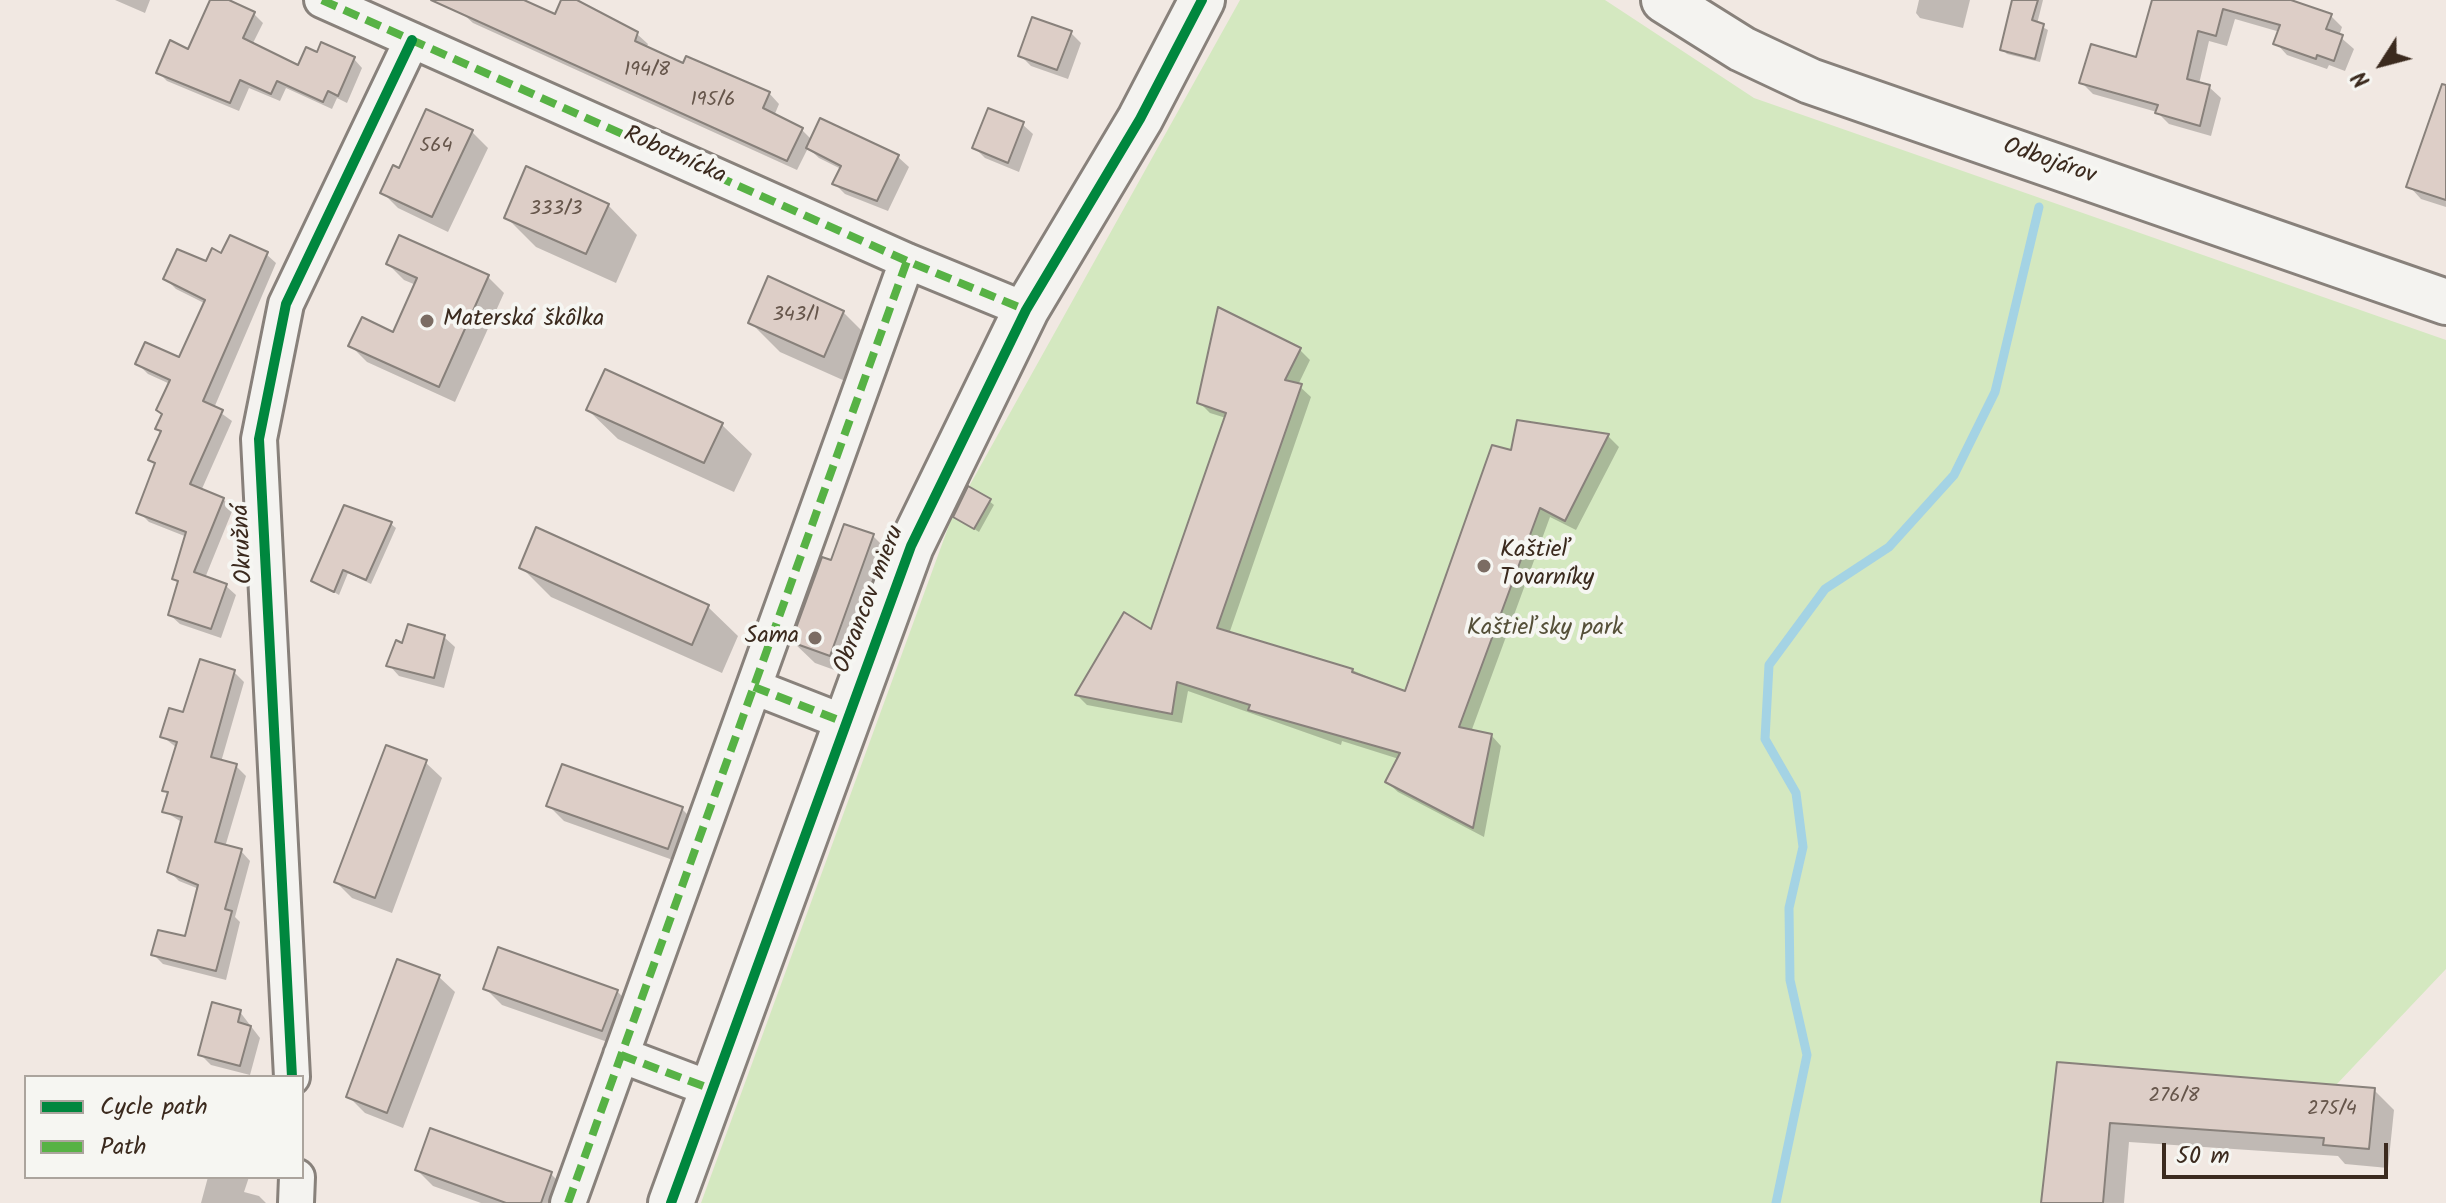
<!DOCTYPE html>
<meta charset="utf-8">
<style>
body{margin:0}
#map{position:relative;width:2446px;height:1203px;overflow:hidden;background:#f1e8e2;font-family:Kalam,sans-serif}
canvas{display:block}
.legend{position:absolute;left:24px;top:1075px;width:280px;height:104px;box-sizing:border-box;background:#f6f6f2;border:2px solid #aba49d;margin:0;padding:10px 14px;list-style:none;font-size:24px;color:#3b2a1e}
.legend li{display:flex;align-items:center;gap:16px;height:40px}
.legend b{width:40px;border:2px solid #aba49d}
.north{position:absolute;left:2342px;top:24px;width:80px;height:80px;-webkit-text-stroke:6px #f6f6f2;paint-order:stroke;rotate:234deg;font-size:22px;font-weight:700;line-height:32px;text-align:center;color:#3b2a1e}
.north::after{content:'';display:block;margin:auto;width:28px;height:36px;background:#3b2a1e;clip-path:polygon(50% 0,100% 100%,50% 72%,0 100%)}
.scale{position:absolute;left:2162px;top:1143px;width:226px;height:36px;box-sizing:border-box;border:4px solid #3b2a1e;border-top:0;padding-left:10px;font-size:24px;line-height:28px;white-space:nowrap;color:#3b2a1e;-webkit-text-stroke:6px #f6f6f2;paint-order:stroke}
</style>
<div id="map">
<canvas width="2446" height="1203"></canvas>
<ul class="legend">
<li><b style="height:10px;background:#00873e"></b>Cycle path</li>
<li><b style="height:10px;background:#57b245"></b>Path</li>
</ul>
<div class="north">N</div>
<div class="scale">50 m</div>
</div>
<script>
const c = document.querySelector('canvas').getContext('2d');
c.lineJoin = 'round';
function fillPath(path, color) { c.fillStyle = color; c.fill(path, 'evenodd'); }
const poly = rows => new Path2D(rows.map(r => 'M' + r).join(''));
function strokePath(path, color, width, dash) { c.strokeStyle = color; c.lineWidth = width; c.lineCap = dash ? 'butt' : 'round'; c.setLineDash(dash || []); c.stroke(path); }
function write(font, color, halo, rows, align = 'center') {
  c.font = font + ' Kalam,sans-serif'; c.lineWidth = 8; c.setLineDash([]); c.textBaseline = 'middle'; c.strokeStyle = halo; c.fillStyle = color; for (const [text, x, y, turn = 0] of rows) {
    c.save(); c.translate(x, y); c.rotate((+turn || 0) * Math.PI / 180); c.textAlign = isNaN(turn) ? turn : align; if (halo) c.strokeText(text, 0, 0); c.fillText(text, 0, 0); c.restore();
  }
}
const green = poly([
 [1240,0,1605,0,1754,98,2446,340,2446,969,2336,1085,2057,1062,2041,1203,701,1203,952,517]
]);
const shadow = poly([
 [115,0,150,0,145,13],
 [212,0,224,0,254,14,263,23,253,43,299,67,318,55,354,59,362,68,347,103,337,98,332,109,286,88,280,101,249,88,239,111,167,81,158,72,189,51],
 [468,0,519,0,556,17,563,0,572,0,637,34,648,44,646,48,684,65,769,93,779,104,774,116,802,130,812,140,898,157,909,167,888,211,845,194,835,184,841,169,819,158,808,148,797,170,473,23,462,13],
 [1919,0,1970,0,1963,28,1920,18,1916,13],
 [2014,0,2043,0,2037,24,2048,30,2040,62,2007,54,2002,49],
 [2154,0,2285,0,2331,16,2342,27,2339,36,2354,49,2345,71,2329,65,2327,69,2287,55,2276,43,2280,32,2235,19,2227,46,2209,41,2199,84,2209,87,2221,98,2211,136,2169,124,2157,112,2093,94,2082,83,2138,60],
 [1071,33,1081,43,1068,79,1031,66,1020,55],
 [2446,91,2446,207,2421,199,2409,186],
 [1022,124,1033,134,1019,172,985,158,974,147],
 [472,132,488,148,448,232,398,208,382,192,400,170],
 [608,205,637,235,616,283,536,247,506,217],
 [266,254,276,263,214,408,232,421,201,491,223,499,233,509,205,578,226,586,236,595,221,638,180,624,170,615,180,584,174,578,187,537,149,522,139,512,156,465,150,459,162,433,158,429,170,384,148,374,138,364,180,360,206,304,176,289,166,279,222,255],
 [388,264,488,277,504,293,455,402,367,362,351,346,394,334,416,285,404,280],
 [843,312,873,342,854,385,780,352,750,322],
 [1299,349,1310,360,1298,385,1311,397,1229,634,1352,670,1406,693,1512,453,1518,422,1608,436,1619,447,1576,530,1550,517,1471,732,1491,735,1501,746,1484,837,1398,792,1387,782,1399,759,1342,741,1341,745,1188,691,1182,723,1087,705,1077,695,1152,632,1226,418,1210,413,1199,402],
 [588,410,722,425,752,454,734,492,618,439],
 [989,501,994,505,979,532,955,517],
 [391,524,396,528,371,584,348,573,339,595,313,580],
 [537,530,708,607,738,636,722,673,551,597,521,567],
 [873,536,894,557,851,676,815,663,793,642,833,562],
 [444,637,455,647,444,688,399,676,389,665,403,646],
 [234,672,244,682,221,762,236,766,246,776,225,847,241,851,250,861,235,917,240,922,226,980,163,964,153,954,187,939,199,889,179,881,169,871,183,823,164,811,169,795,164,790,177,748,162,736],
 [425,762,442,778,392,913,352,898,336,882],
 [548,805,682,809,698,825,684,864,564,821],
 [438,976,455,992,403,1128,365,1113,349,1097],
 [486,989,617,991,633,1008,619,1046,502,1005],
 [240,1012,260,1038,250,1075,211,1065,200,1054],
 [2059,1064,2374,1090,2394,1110,2388,1168,2345,1164,2338,1156,2129,1142,2124,1203,2044,1203],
 [417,1170,551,1174,567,1190,562,1203,481,1203,433,1186],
 [208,1177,249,1177,244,1192,259,1196,266,1203,201,1203]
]);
const stream = poly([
 [1776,1203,1807,1055,1790,980,1789,908,1803,847,1796,793,1765,739,1769,665,1825,589,1889,547,1954,475,1995,392,2039,207]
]);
const building = poly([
 [210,0,229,0,255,12,243,38,298,65,306,47,317,52,321,42,355,57,338,96,328,91,323,102,277,81,271,94,240,80,230,103,156,73,170,40,188,49,210,0],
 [431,0,524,0,555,14,561,0,577,0,638,32,635,41,683,63,686,56,770,92,763,108,803,128,787,161,431,0],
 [2012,0,2038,0,2032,20,2044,24,2035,59,2000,50,2012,0],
 [2152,0,2291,0,2332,14,2326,29,2343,35,2334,61,2317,55,2316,59,2273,44,2280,25,2223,9,2216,36,2198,31,2187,79,2210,85,2200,126,2155,113,2158,105,2079,83,2091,44,2136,57,2152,0],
 [1032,17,1072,31,1057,70,1018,56,1032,17],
 [2442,84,2446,85,2446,200,2406,187,2442,84],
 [988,108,1024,122,1008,163,972,148,988,108],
 [426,109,473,130,432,217,380,193,393,165,399,168,426,109],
 [820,118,899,155,877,201,832,184,841,166,806,148,820,118],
 [526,166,609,204,586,254,504,218,526,166],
 [230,235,268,252,203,401,223,410,190,484,224,498,194,572,227,584,211,629,168,615,178,581,172,579,186,532,136,513,155,463,148,460,161,431,155,429,162,414,156,410,170,380,135,364,145,342,179,357,205,300,163,279,177,249,206,261,212,248,221,253,230,235],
 [399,235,489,275,439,387,348,346,362,317,393,332,417,278,386,264,399,235],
 [768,276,844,311,824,357,748,323,768,276],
 [1218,307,1301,348,1285,380,1302,384,1217,628,1353,669,1352,672,1405,691,1492,445,1511,450,1517,420,1609,434,1565,521,1540,508,1459,727,1492,734,1473,828,1385,782,1400,753,1248,710,1250,705,1177,682,1172,714,1075,695,1124,612,1151,629,1226,413,1197,403,1218,307],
 [605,369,723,423,704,463,586,410,605,369],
 [968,486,991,499,974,529,953,517,968,486],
 [344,505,392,522,366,580,343,570,334,592,311,581,344,505],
 [844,524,874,534,830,656,791,642,822,557,831,560,844,524],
 [536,527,709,605,692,645,519,568,536,527],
 [408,624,445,635,434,678,386,666,396,640,402,643,408,624],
 [200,659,235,670,211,757,237,764,215,842,242,849,225,909,232,911,216,971,151,955,158,930,185,936,198,885,167,872,182,817,162,812,168,792,162,791,177,742,160,737,169,708,183,712,200,659],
 [386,745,427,760,375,898,334,882,386,745],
 [562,764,683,807,668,849,546,806,562,764],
 [498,947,618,990,602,1031,483,989,498,947],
 [397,959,440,975,387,1113,346,1097,397,959],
 [212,1002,241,1010,238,1022,251,1026,240,1066,198,1055,212,1002],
 [2057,1062,2375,1088,2369,1149,2323,1145,2324,1138,2110,1123,2103,1203,2041,1203,2057,1062],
 [430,1128,552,1172,541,1203,506,1203,415,1170,430,1128]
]);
const street = poly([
 [322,0,907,261,1026,310],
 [754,687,846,723],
 [621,1055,711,1089],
 [292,1077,259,439,286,304,412,40],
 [296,1203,297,1177],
 [568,1203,907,261]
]);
const secondary = poly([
 [1664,0,1742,49,1810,81,2446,302],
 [671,1203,911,546,1026,310,1140,119,1202,0]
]);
const quiet = poly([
 [322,0,907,261,1026,310],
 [754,687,846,723],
 [621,1055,711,1089],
 [568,1203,907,261]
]);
const cycleway = poly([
 [292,1077,259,439,286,304,412,40],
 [671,1203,911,546,1026,310,1140,119,1202,0]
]);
const markers = [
 [427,321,8,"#7b6c63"],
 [1484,566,8,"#7b6c63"],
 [815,638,8,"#7b6c63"]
];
const numberNames = [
 ["194/8",647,72],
 ["195/6",713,102],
 ["564",436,148],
 ["333/3",556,211],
 ["343/1",796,317],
 ["276/8",2174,1098],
 ["275/4",2332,1111]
];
const streetNames = [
 ["Robotnícka",674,157,24],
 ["Odbojárov",2049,163,19],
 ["Okružná",245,544,-93],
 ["Obrancov mieru",871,600,-69]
];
const poiNames = [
 ["Materská škôlka",443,321],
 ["Kaštieľ",1500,552],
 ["Tovarníky",1500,580],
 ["Sama",799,638,"right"]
];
const parkNames = [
 ["Kaštieľsky park",1545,630]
];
fillPath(green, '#d4e8c0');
fillPath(shadow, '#0003');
strokePath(stream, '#a4d3e4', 9);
fillPath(building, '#ddcec7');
strokePath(building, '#88817b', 2);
strokePath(street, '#88817b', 40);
strokePath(secondary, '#88817b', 50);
strokePath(street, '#f4f3f0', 34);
strokePath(secondary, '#f4f3f0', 44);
strokePath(quiet, '#57b245', 8, [16, 8]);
strokePath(cycleway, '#00873e', 10);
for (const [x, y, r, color] of markers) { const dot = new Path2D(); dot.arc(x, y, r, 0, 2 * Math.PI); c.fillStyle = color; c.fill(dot); strokePath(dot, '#f6f6f2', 3); }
write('20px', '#66564b', null, numberNames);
write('24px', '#3b2a1e', '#f6f6f2', streetNames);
write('24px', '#3b2a1e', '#f6f6f2', poiNames, 'left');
write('24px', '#555039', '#f6f6f2', parkNames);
</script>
